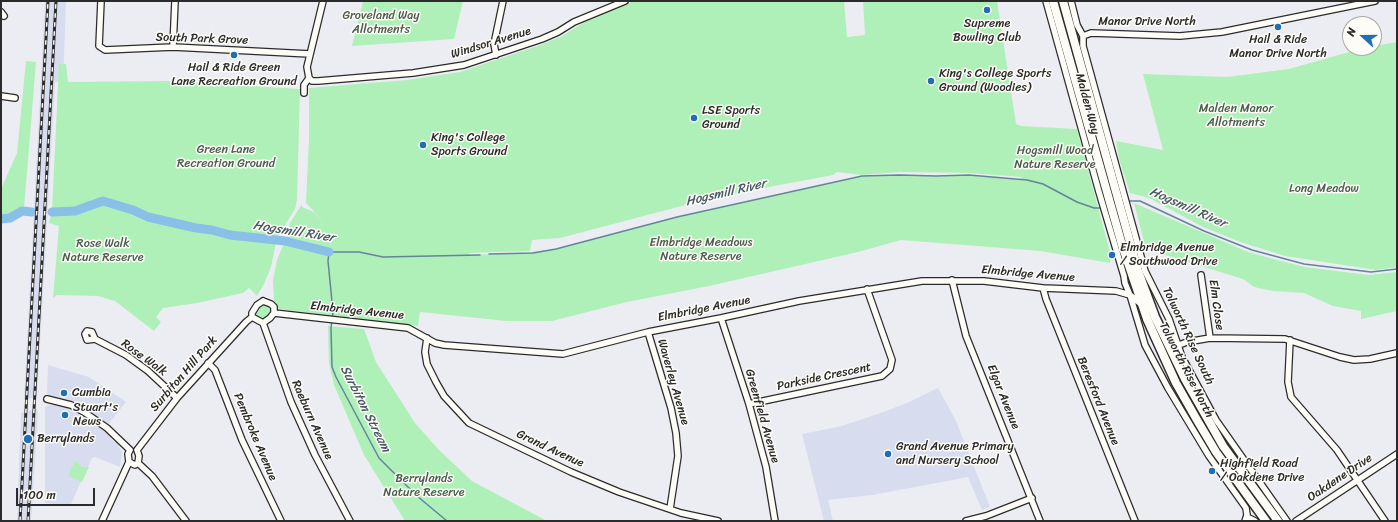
<!DOCTYPE html>
<style>
body{margin:0}
#map{position:relative;width:1398px;height:522px;overflow:hidden;background:#ecedf3;font-family:Sriracha,sans-serif}
canvas{display:block}
.frame{position:absolute;inset:0;border:2px solid #2b2b2b;pointer-events:none}
.north{position:absolute;left:1342px;top:16px;width:40px;height:40px;box-sizing:border-box;background:#fdfcf7;border:1px solid #a9a8a5;border-radius:50%;rotate:291deg;font-size:11px;font-weight:700;line-height:16px;text-align:center;color:#2b2b2b}
.north::after{content:'';display:block;margin:auto;width:14px;height:18px;background:#1f6fb2;clip-path:polygon(50% 0,100% 100%,50% 72%,0 100%)}
.scale{position:absolute;left:16px;top:488px;width:79px;height:18px;box-sizing:border-box;border:2px solid #2b2b2b;border-top:0;padding-left:5px;font-size:12px;line-height:14px;white-space:nowrap;color:#2b2b2b;-webkit-text-stroke:3px #fdfcf7;paint-order:stroke}
</style>
<div id="map">
<canvas width="1398" height="522"></canvas>
<div class="frame"></div>
<div class="north">N</div>
<div class="scale">100 m</div>
</div>
<script>
const c = document.querySelector('canvas').getContext('2d');
c.lineJoin = 'round';
function fillPath(path, color) { c.fillStyle = color; c.fill(path, 'evenodd'); }
const poly = rows => new Path2D(rows.map(r => 'M' + r).join(''));
function strokePath(path, color, width, dash) { c.strokeStyle = color; c.lineWidth = width; c.lineCap = dash ? 'butt' : 'round'; c.setLineDash(dash || []); c.stroke(path); }
function write(font, color, halo, rows, align = 'center') {
  c.font = font + ' Sriracha,sans-serif'; c.lineWidth = 3; c.setLineDash([]); c.textBaseline = 'middle'; c.strokeStyle = halo; c.fillStyle = color; for (const [text, x, y, turn = 0] of rows) {
    c.save(); c.translate(x, y); c.rotate((+turn || 0) * Math.PI / 180); c.textAlign = isNaN(turn) ? turn : align; if (halo) c.strokeText(text, 0, 0); c.fillText(text, 0, 0); c.restore();
  }
}
const built = poly([
 [45,1,66,1,63,82,55,82,37,396,24,400],
 [48,365,89,377,126,402,108,425,112,440,117,443,122,452,120,467,95,457,92,458,70,506,45,503,45,407,49,405,57,405,47,394],
 [938,388,956,421,990,507,982,510,968,477,872,495,828,500,833,521,824,521,802,434,842,426,875,415,907,403],
 [35,409,37,409,38,413,31,521,17,521,21,413]
]);
const green = poly([
 [363,1,463,1,454,39,352,46],
 [634,1,844,1,847,37,865,35,863,1,997,1,1016,124,1021,126,1077,129,1111,256,1110,263,1040,251,901,240,858,252,709,286,627,302,552,321,506,321,420,312,418,326,279,309,274,301,273,280,277,260,285,241,306,245,305,243,286,240,290,223,302,204,302,207,314,212,325,223,306,203,309,138,309,88,407,80,460,72,543,44,562,36,591,18],
 [837,172,862,175,899,172,969,173,1022,177,1021,180,969,175,936,176,901,175,862,176,677,217,555,249,523,253,469,255,469,253,530,251,532,240,560,238,716,197,833,175],
 [1397,42,1397,267,1376,270,1285,256,1240,242,1201,226,1149,198,1130,193,1119,159,1116,141,1163,150,1143,74,1227,77,1289,69,1349,52,1374,48,1374,46],
 [26,61,36,62,24,209,10,215,1,216,1,189,17,153],
 [59,64,66,64,68,82,173,81,300,89,297,200,295,209,277,238,271,267,264,284,257,296,249,288,243,293,197,303,163,308,156,317,161,322,154,331,115,301,98,296,57,295,53,298,59,226,49,223,52,210],
 [1134,203,1248,252,1277,260,1305,267,1369,275,1397,272,1397,311,1361,319,1361,311,1333,306,1304,293,1273,291,1254,287,1243,279,1146,249],
 [263,304,270,306,271,310,266,318,260,320,256,318,255,315,259,306],
 [328,326,364,329,376,362,415,423,439,450,472,481,547,521,405,521,364,455,334,385,329,363],
 [75,461,82,467,89,467,82,482,68,476]
]);
const stream = poly([
 [1127,201,1140,201,1204,231,1252,250,1304,264,1371,272,1397,269],
 [489,254,533,253,556,249,677,217,862,176,899,175,936,176,969,175,1027,180,1043,184,1077,202,1094,208,1102,208],
 [447,521,417,496,379,458,336,377,332,367,331,328,333,312,328,261,329,252,359,252,383,257,480,255]
]);
const river = poly([
 [52,212,75,211,103,201,133,210,148,217,196,228,212,230,230,235,285,241,329,252],
 [1,219,10,218,22,211,32,212]
]);
const minor = poly([
 [101,1,99,46,105,50,173,47,310,54],
 [1046,1,1099,192,1124,276,1125,283,1130,295,1145,345,1168,388,1209,456,1246,508,1247,515,1245,521],
 [1071,1,1077,25,1083,36,1083,46,1145,271,1169,319,1182,357,1216,420,1287,521],
 [1,12,4,16],
 [1083,36,1091,33,1180,36,1222,32,1375,1],
 [173,47,175,1],
 [496,55,494,44,503,1],
 [309,78,312,81,318,81,413,73,464,65,542,39,558,32,574,22,625,1],
 [304,93,304,85,309,78,307,67,323,1],
 [1,96,15,98],
 [1201,275,1210,338],
 [952,280,966,336,1040,521],
 [1043,288,1046,299,1135,521],
 [263,301,271,304,274,307,274,313,270,318,263,323,252,317,252,313,257,305,263,301],
 [274,313,408,328,435,343,444,345,563,354,648,332,721,318,799,301,922,281,984,281,1043,288,1116,291,1130,295,1141,304],
 [721,318,749,404,766,467,775,521],
 [263,323,291,402,315,455,350,521],
 [648,332,671,408,676,433,678,456,670,509],
 [427,338,425,352,427,364,436,382,444,396,469,423,571,472,619,492,681,513,718,521],
 [95,339,87,340,85,334,87,331,92,332,95,339,126,355,148,371,177,398],
 [1290,340,1288,382,1291,397,1337,450,1385,521],
 [1179,345,1187,342,1210,338,1285,339,1340,357,1354,360,1370,359,1397,353],
 [208,363,215,370,242,440,281,521],
 [47,399,71,405,84,412,107,428,130,450],
 [749,404,882,376,890,369,892,360,867,289],
 [137,450,177,398,246,322,252,317],
 [129,462,135,465,138,463,139,456,137,450],
 [138,463,152,476,186,521],
 [1247,517,1255,521],
 [102,521,129,462,128,454,130,450],
 [966,521,986,516,1032,498],
 [1296,521,1397,454]
]);
const highway = poly([
 [1053,1,1122,245,1147,319,1176,383,1197,420,1216,452,1266,521],
 [1063,1,1138,271,1155,317,1185,379,1223,446,1278,521]
]);
const rail = poly([
 [20,521,48,1],
 [28,521,56,1]
]);
const markers = [
 [987,10,4,"#1f6fb2"],
 [1278,27,4,"#1f6fb2"],
 [234,55,4,"#1f6fb2"],
 [931,81,4,"#1f6fb2"],
 [694,118,4,"#1f6fb2"],
 [423,145,4,"#1f6fb2"],
 [1112,255,4,"#1f6fb2"],
 [64,393,4,"#1f6fb2"],
 [65,415,4,"#1f6fb2"],
 [28,439,5,"#1f6fb2"],
 [888,454,4,"#1f6fb2"],
 [1212,471,4,"#1f6fb2"]
];
const parkNames = [
 ["Groveland Way",381,16],
 ["Allotments",381,30],
 ["Malden Manor",1236,109],
 ["Allotments",1236,123],
 ["Green Lane",226,150],
 ["Recreation Ground",226,164],
 ["Hogsmill Wood",1055,151],
 ["Nature Reserve",1055,165],
 ["Long Meadow",1324,189],
 ["Elmbridge Meadows",701,243],
 ["Nature Reserve",701,257],
 ["Rose Walk",103,244],
 ["Nature Reserve",103,258],
 ["Berrylands",424,479],
 ["Nature Reserve",424,493]
];
const streetNames = [
 ["Manor Drive North",1147,22],
 ["South Park Grove",202,39,2],
 ["Windsor Avenue",491,43,-17],
 ["Malden Way",1087,104,75],
 ["Elmbridge Avenue",1028,274,5],
 ["Elm Close",1216,305,82],
 ["Elmbridge Avenue",704,309,-11],
 ["Elmbridge Avenue",357,311,6],
 ["Tolworth Rise South",1188,336,65],
 ["Rose Walk",144,358,36],
 ["Tolworth Rise North",1186,370,63],
 ["Surbiton Hill Park",184,374,-49],
 ["Parkside Crescent",824,377,-12],
 ["Waverley Avenue",673,382,74],
 ["Elgar Avenue",1003,397,68],
 ["Beresford Avenue",1098,401,68],
 ["Greenfield Avenue",762,416,74],
 ["Raeburn Avenue",312,420,66],
 ["Pembroke Avenue",255,437,67],
 ["Grand Avenue",550,449,25],
 ["Oakdene Drive",1340,478,-34]
];
const poiNames = [
 ["Supreme",987,24,"center"],
 ["Bowling Club",987,38,"center"],
 ["Hail & Ride",1278,40,"center"],
 ["Manor Drive North",1278,54,"center"],
 ["Hail & Ride Green",234,68,"center"],
 ["Lane Recreation Ground",234,82,"center"],
 ["King's College Sports",939,74],
 ["Ground (Woodies)",939,88],
 ["LSE Sports",702,111],
 ["Ground",702,125],
 ["King's College",431,138],
 ["Sports Ground",431,152],
 ["Elmbridge Avenue",1120,248],
 ["/ Southwood Drive",1120,262],
 ["Cumbia",72,393],
 ["Stuart's",73,408],
 ["News",73,422],
 ["Berrylands",37,439],
 ["Grand Avenue Primary",896,447],
 ["and Nursery School",896,461],
 ["Highfield Road",1220,464],
 ["/ Oakdene Drive",1220,478]
];
const waterNames = [
 ["Hogsmill River",726,193,-13],
 ["Hogsmill River",1188,208,24],
 ["Hogsmill River",294,232,9],
 ["Surbiton Stream",365,409,63]
];
fillPath(built, '#d7dcee');
fillPath(green, '#aff0b8');
strokePath(stream, '#64849c', 1.5);
strokePath(river, '#8ac0e8', 9);
strokePath(minor, '#2b2b2b', 8);
strokePath(highway, '#2b2b2b', 11);
strokePath(minor, '#fdfcf7', 5.5);
strokePath(highway, '#fdfcf7', 8);
strokePath(rail, '#2b2b2b', 3);
strokePath(rail, '#fdfcf7', 1.5, [4.5]);
for (const [x, y, r, color] of markers) { const dot = new Path2D(); dot.arc(x, y, r, 0, 2 * Math.PI); c.fillStyle = color; c.fill(dot); strokePath(dot, '#fdfcf7', 1.5); }
write('12px', '#4c5c4e', '#fdfcf7', parkNames);
write('12px', '#2b2b2b', '#fdfcf7', streetNames);
write('12px', '#2b2b2b', '#fdfcf7', poiNames, 'left');
write('italic 13px', '#485864', '#fdfcf7', waterNames);
</script>
